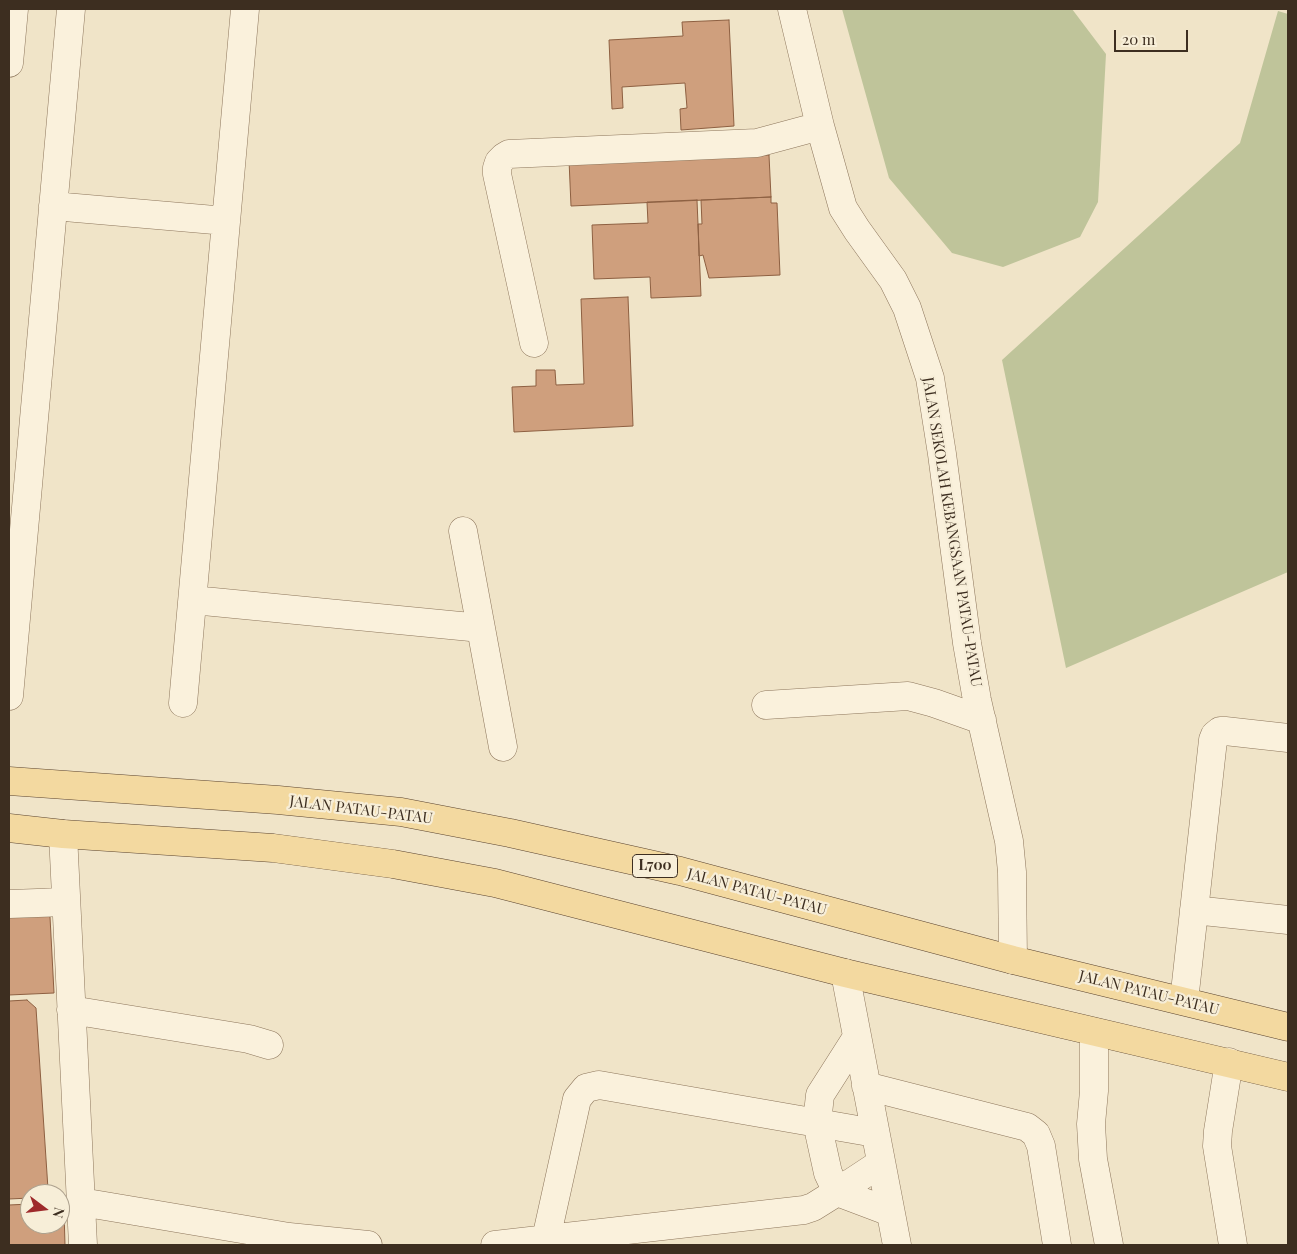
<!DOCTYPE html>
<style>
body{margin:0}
#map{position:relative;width:1297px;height:1254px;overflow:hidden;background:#f0e4c8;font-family:"Playfair Display",serif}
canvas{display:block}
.frame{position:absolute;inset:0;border:10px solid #3d2e20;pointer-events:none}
.north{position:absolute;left:20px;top:1184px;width:50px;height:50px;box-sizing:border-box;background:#f7eed8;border:1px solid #ada18e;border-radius:50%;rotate:105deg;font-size:14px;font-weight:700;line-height:20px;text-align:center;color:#3d2e20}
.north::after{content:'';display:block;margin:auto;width:18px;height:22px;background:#9e2a2b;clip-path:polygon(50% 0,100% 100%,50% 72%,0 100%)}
.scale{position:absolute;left:1114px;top:30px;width:74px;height:22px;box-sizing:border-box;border:2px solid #3d2e20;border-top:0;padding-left:6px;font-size:15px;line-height:18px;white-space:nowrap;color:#3d2e20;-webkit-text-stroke:4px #f7eed8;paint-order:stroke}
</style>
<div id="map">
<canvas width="1297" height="1254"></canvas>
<div class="frame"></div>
<div class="north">N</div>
<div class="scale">20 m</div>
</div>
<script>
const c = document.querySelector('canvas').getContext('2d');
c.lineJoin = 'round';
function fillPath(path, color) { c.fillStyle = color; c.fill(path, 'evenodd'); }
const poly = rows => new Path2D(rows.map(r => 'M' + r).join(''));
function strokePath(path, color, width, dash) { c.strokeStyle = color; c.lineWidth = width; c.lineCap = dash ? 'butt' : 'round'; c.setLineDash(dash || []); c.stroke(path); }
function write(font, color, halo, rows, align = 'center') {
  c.font = font + ' "Playfair Display",serif'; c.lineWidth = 4.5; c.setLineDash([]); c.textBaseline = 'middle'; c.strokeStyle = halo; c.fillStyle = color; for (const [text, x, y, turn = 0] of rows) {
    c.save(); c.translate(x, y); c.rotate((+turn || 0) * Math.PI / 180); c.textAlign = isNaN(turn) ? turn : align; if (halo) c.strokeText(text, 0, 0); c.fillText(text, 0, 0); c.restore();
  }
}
const cemetery = poly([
 [842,9,1072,9,1106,54,1098,202,1080,237,1003,267,952,253,889,178],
 [1278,11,1288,14,1288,572,1066,668,1002,360,1240,143]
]);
const building = poly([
 [729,20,734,126,681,130,680,109,687,108,685,83,622,87,623,108,612,109,609,40,683,36,682,22,729,20],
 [769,155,771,197,571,206,569,160,769,155],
 [771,197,771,203,777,203,780,275,709,278,703,255,699,256,698,224,702,224,701,200,771,197],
 [697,200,701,296,651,298,650,277,594,279,592,225,648,223,647,202,697,200],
 [628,297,633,426,514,432,512,387,536,386,536,370,555,370,556,385,584,384,581,299,628,297],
 [40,909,50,917,54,993,9,995,9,911,40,909],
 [27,1000,36,1008,48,1189,42,1194,30,1194,30,1198,9,1199,9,1001,27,1000],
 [30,1204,30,1224,60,1224,60,1207,64,1211,65,1245,9,1245,9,1205,30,1204]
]);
const minor = poly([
 [792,9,820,126,843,208,857,230,893,280,907,308,930,378,942,454,967,643,977,700,1009,841,1012,872,1013,960],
 [9,63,14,9],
 [53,206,226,221],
 [534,343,497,174,497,168,499,162,504,157,509,154,757,143,820,126],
 [463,531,503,747],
 [193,600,481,628],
 [9,696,71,9],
 [183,703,245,9],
 [766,705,908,696,934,703,982,720],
 [63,834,83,1245],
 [9,904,66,902],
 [1194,910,1288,920],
 [845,973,897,1245],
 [1184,1001,1213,740,1215,735,1220,731,1225,731,1288,738],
 [71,1010,249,1039,269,1045],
 [1094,1032,1094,1091,1091,1124,1093,1159,1109,1245],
 [857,1037,820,1095,817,1123,828,1173,837,1192,890,1212],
 [1229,1062,1218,1131,1217,1146,1233,1245],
 [866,1086,1027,1127,1036,1134,1041,1146,1057,1245],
 [81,1202,289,1237,368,1245],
 [546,1239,577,1099,586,1088,599,1085,875,1133],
 [495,1245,804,1210,813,1207,837,1192,881,1163]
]);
const major = poly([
 [9,781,278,800,401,812,510,833,680,871,1013,960,1288,1027],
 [9,828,63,834,273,848,393,864,495,883,845,973,1288,1077]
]);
const shields = [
 [655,866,45]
];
const shieldNames = [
 ["L700",655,866]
];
const streetNames = [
 ["JALAN SEKOLAH KEBANGSAAN PATAU-PATAU",952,532,81],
 ["JALAN PATAU-PATAU",361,810,7],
 ["JALAN PATAU-PATAU",757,892,15],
 ["JALAN PATAU-PATAU",1149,993,14]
];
fillPath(cemetery, '#bfc49a');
fillPath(building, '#cf9f7d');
strokePath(building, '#8d5f41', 1);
strokePath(minor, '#8d765c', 29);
strokePath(major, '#5b4430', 29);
strokePath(minor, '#faf1dc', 28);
strokePath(major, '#f3d9a0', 28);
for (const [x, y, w] of shields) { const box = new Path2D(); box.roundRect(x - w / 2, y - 11.5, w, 23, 4); c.fillStyle = '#f7eed8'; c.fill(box); strokePath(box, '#3d2e20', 1); }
write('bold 14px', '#3d2e20', null, shieldNames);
write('15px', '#3d2e20', '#f7eed8', streetNames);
</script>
